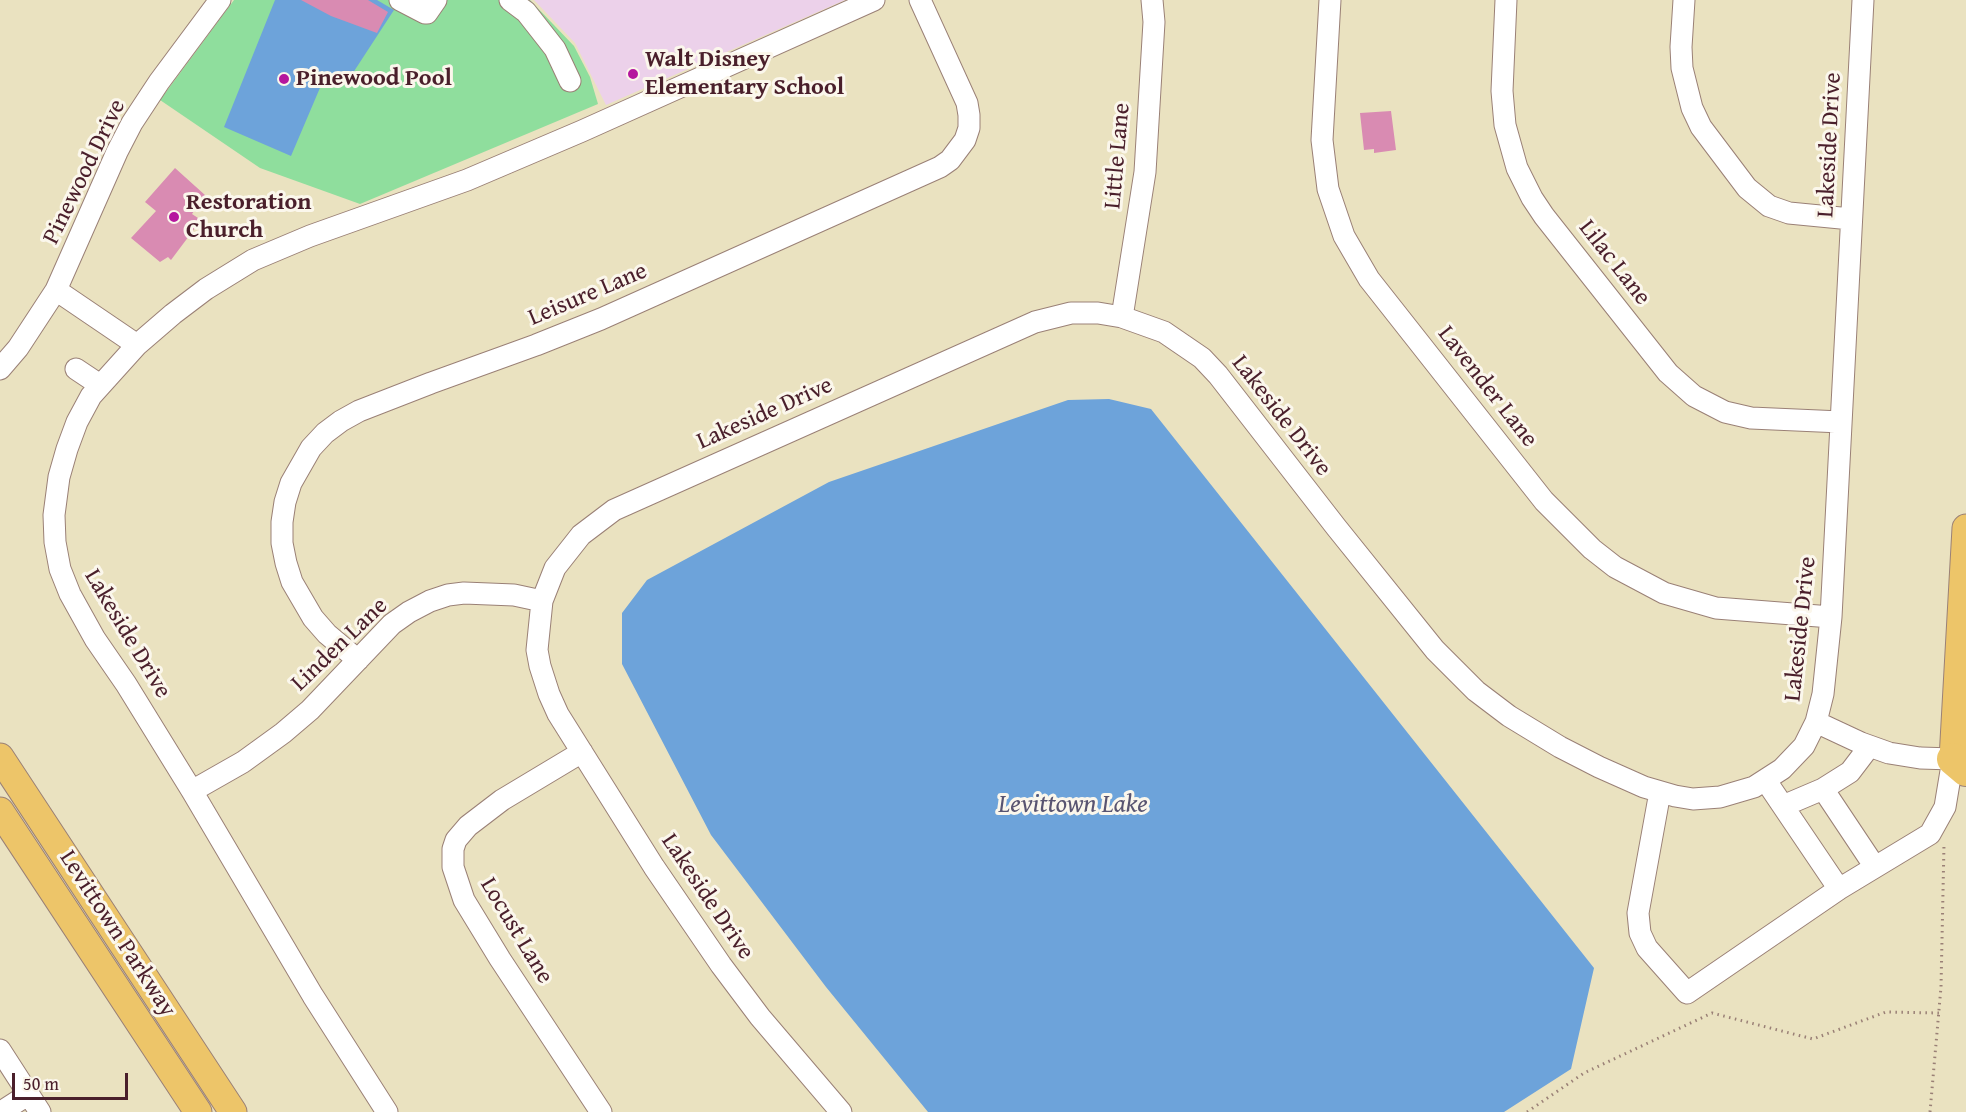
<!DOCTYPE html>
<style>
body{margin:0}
#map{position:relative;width:1966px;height:1112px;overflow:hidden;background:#eae2c0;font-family:"Gentium Book Plus",serif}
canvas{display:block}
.scale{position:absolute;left:12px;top:1073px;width:116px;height:27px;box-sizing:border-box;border:3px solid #4a1f2b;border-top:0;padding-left:8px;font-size:18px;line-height:21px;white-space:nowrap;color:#4a1f2b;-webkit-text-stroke:4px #fbf7ec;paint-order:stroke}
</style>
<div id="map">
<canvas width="1966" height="1112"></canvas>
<div class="scale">50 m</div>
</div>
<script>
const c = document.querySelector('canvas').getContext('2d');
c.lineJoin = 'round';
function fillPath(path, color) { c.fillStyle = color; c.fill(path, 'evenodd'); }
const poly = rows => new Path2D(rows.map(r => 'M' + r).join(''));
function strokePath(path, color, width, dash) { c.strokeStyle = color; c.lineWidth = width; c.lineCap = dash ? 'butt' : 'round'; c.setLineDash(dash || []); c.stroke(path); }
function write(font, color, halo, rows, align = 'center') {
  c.font = font + ' "Gentium Book Plus",serif'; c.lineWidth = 6; c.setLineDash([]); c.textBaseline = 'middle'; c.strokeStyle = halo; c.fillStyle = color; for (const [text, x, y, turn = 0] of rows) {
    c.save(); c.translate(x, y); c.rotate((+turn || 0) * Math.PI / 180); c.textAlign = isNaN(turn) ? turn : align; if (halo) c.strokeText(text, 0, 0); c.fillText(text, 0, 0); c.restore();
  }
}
const built = poly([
 [534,0,845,0,606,105,575,43]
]);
const green = poly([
 [234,0,530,0,574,46,590,77,598,104,360,204,260,168,160,100]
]);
const water = poly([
 [275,0,377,0,394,10,347,82,325,76,291,156,224,127],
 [1109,399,1151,409,1594,968,1571,1069,1504,1112,928,1112,826,987,711,835,622,664,622,613,647,580,829,482,1068,400]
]);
const building = poly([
 [301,0,368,0,388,12,377,33,331,16],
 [1391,111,1396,150,1374,153,1374,149,1364,150,1360,113],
 [175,168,205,195,192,214,201,220,171,260,168,257,160,262,131,238,156,211,145,202]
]);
const path = poly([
 [1527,1112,1584,1073,1712,1013,1813,1039,1886,1012,1939,1013],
 [1930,1112,1941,987,1944,844]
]);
const minor = poly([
 [400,0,425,13,427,13,436,0],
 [510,0,526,12,555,49,570,81],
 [1330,0,1322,140,1328,189,1344,236,1369,279,1544,501,1592,549,1615,567,1664,593,1716,608,1831,617],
 [1506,0,1502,91,1505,125,1517,168,1532,198,1544,216,1668,373,1694,396,1725,412,1751,418,1841,422],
 [1684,0,1681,47,1682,68,1692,108,1701,127,1747,188,1769,206,1789,213,1851,219],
 [56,290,137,345],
 [1122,317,1145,172,1154,22,1152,0],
 [0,369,18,348,56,290,117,152,132,123,159,82,220,0],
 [76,369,100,385],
 [358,660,327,634,313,618,292,582,286,563,282,543,282,522,285,502,291,483,311,448,325,433,341,421,359,411,431,383,536,345,601,319,940,167,950,160,965,140,969,128,969,115,967,103,920,0],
 [582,752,502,800,468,826,456,840,453,849,453,867,464,900,500,959,601,1112],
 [1766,781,1839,889,1930,834,1945,807,1953,759,1920,758,1889,753,1861,743,1816,722],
 [1823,789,1875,867],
 [192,791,243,762,283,733,310,710,392,624,409,612,430,601,448,595,464,593,514,595,542,601],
 [1660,792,1638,913,1640,933,1647,948,1687,993,1839,889],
 [1783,806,1823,789,1850,772,1869,747],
 [0,1050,40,1112],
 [1,1112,29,1094],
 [387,1112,313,996,192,791,126,684,95,639,70,594,60,569,55,542,54,515,59,477,67,449,77,422,91,396,137,345,173,314,206,289,253,260,310,236,467,180,582,131,874,0],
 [841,1112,760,1017,721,965,654,867,558,714,549,694,540,666,537,650,542,601,555,568,581,535,614,510,1035,322,1071,313,1098,313,1122,317,1164,332,1202,358,1218,375,1336,527,1435,650,1476,691,1509,716,1560,747,1599,767,1644,787,1675,796,1693,799,1720,797,1754,787,1782,769,1804,746,1816,722,1823,694,1831,617,1863,0]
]);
const major = poly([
 [0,757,233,1112],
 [1953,759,1966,528],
 [0,811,198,1112]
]);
const highway = poly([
 [1953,759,1966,770]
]);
const markers = [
 [633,74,6,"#b5179e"],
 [284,79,6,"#b5179e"],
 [174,217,6,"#b5179e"]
];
const poiNames = [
 ["Walt Disney",645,60],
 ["Elementary School",645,88],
 ["Pinewood Pool",296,79],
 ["Restoration",186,203],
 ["Church",186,231]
];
const streetNames = [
 ["Lakeside Drive",1830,145,-87],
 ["Little Lane",1118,156,-85],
 ["Pinewood Drive",85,172,-64],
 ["Lilac Lane",1614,263,52],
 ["Leisure Lane",588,295,-23],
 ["Lavender Lane",1487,387,52],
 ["Lakeside Drive",765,414,-24],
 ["Lakeside Drive",1281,416,52],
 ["Lakeside Drive",1801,629,-84],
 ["Lakeside Drive",127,634,59],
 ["Linden Lane",340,645,-44],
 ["Lakeside Drive",707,897,56],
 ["Locust Lane",516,931,59],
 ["Levittown Parkway",117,934,57]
];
const waterNames = [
 ["Levittown Lake",1073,805]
];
fillPath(built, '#ecd1ea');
fillPath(green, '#8fde9d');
fillPath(water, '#6da3da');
fillPath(building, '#d98bb2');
strokePath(minor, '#9a8076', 23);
strokePath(major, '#9a8076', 29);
strokePath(highway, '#9a8076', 34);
strokePath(path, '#9a8076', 3, [1.5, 4.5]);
strokePath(minor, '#fff', 21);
strokePath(major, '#edc569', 27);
strokePath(highway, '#edc569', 32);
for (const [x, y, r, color] of markers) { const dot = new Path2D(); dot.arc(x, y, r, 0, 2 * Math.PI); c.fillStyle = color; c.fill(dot); strokePath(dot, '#fbf7ec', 2); }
write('bold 24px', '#4a1f2b', '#fbf7ec', poiNames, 'left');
write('24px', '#4a1f2b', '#fbf7ec', streetNames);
write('italic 26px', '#585471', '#fbf7ec', waterNames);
</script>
